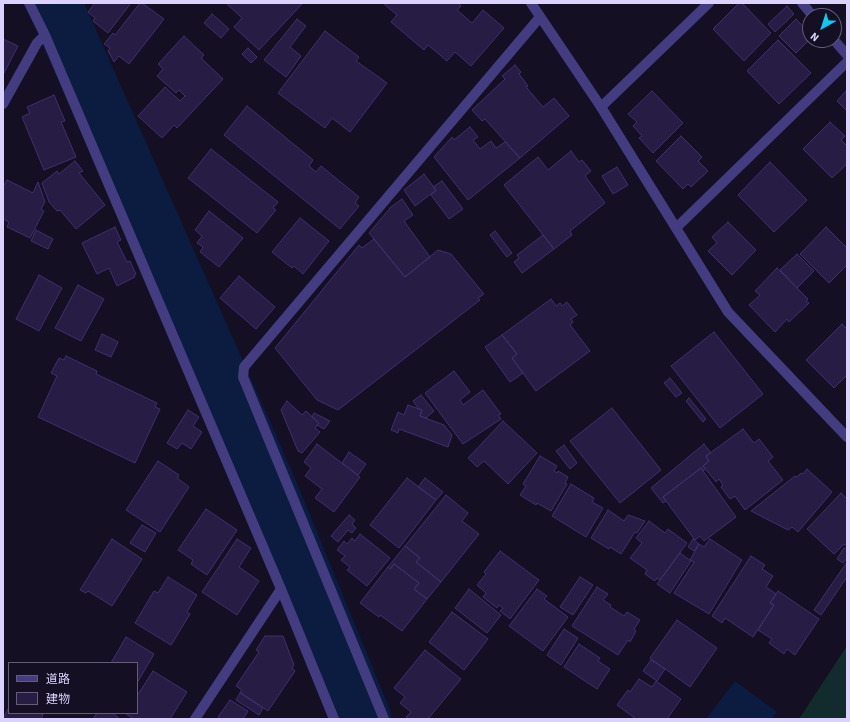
<!DOCTYPE html>
<meta charset="utf-8">
<style>
body{margin:0}
#map{position:relative;width:850px;height:722px;overflow:hidden;background:#140f23;font-family:"Source Sans 3","Noto Sans JP",sans-serif}
canvas{display:block}
.frame{position:absolute;inset:0;border:4px solid #dbd3fd;pointer-events:none}
.legend{position:absolute;left:8px;top:662px;width:130px;height:52px;box-sizing:border-box;background:#140f23;border:1px solid #645d7a;margin:0;padding:5px 7px;list-style:none;font-size:12px;color:#dbd3fd}
.legend li{display:flex;align-items:center;gap:8px;height:20px}
.legend b{width:20px;border:1px solid #645d7a}
.north{position:absolute;left:802px;top:8px;width:40px;height:40px;box-sizing:border-box;background:#140f23;border:1px solid #645d7a;border-radius:50%;rotate:219deg;font-size:11px;font-weight:700;line-height:16px;text-align:center;color:#dbd3fd}
.north::after{content:'';display:block;margin:auto;width:14px;height:18px;background:#0ac9f3;clip-path:polygon(50% 0,100% 100%,50% 72%,0 100%)}
</style>
<div id="map">
<canvas width="850" height="722"></canvas>
<div class="frame"></div>
<ul class="legend">
<li><b style="height:5px;background:#443c80"></b>道路</li>
<li><b style="height:11px;background:#271c44"></b>建物</li>
</ul>
<div class="north">N</div>
</div>
<script>
const c = document.querySelector('canvas').getContext('2d');
c.lineJoin = 'round';
function fillPath(path, color) { c.fillStyle = color; c.fill(path, 'evenodd'); }
const poly = rows => new Path2D(rows.map(r => 'M' + r).join(''));
function strokePath(path, color, width, dash) { c.strokeStyle = color; c.lineWidth = width; c.lineCap = dash ? 'butt' : 'round'; c.setLineDash(dash || []); c.stroke(path); }
const green = poly([
 [847,646,847,719,799,719]
]);
const water = poly([
 [735,681,777,712,772,719,706,719]
]);
const river = poly([
 [54,3,268,485,364,719]
]);
const building = poly([
 [95,3,131,3,108,33,93,21,95,18,88,12,95,3],
 [140,3,142,3,164,19,129,64,119,56,114,62,108,51,110,48,104,44,113,33,115,35,140,3],
 [226,3,303,3,259,50,234,27,242,18,226,3],
 [383,3,458,3,461,6,457,10,472,23,483,10,504,28,471,66,455,52,447,61,428,45,424,50,391,22,397,15,383,3],
 [739,3,742,3,771,33,744,61,713,29,739,3],
 [787,6,794,14,775,32,768,24,787,6],
 [212,14,229,29,221,38,204,23,212,14],
 [297,19,306,26,290,47,301,56,286,77,264,60,297,19],
 [796,19,810,34,810,39,796,53,779,36,796,19],
 [325,31,359,57,356,61,387,83,350,132,332,118,325,128,278,93,325,31],
 [184,36,204,55,201,58,223,79,177,128,174,125,162,138,138,116,165,87,180,101,185,96,179,90,176,93,157,76,163,69,158,64,184,36],
 [3,39,18,46,3,75,3,39],
 [778,40,811,73,779,104,747,71,778,40],
 [248,48,257,57,251,63,242,54,248,48],
 [515,65,521,72,519,74,528,86,526,87,543,107,554,98,569,116,520,158,485,119,482,121,472,110,505,79,502,76,515,65],
 [847,90,847,111,837,101,847,90],
 [652,91,683,123,653,153,639,138,642,136,633,126,637,122,628,114,652,91],
 [54,95,65,121,61,122,76,157,44,170,22,117,30,113,27,107,54,95],
 [247,106,313,160,309,166,316,172,321,166,359,197,355,203,359,206,340,229,224,135,247,106],
 [830,122,845,136,841,140,847,146,847,164,832,178,803,149,830,122],
 [470,127,478,137,473,140,480,149,491,141,496,148,505,142,520,158,468,200,434,157,452,137,454,140,470,127],
 [681,136,702,157,698,161,708,171,691,187,688,184,683,189,656,161,681,136],
 [211,149,278,202,273,208,276,210,257,233,188,178,211,149],
 [571,151,579,162,582,160,591,171,585,176,605,203,570,231,572,235,554,249,504,185,538,157,548,170,571,151],
 [75,161,83,171,79,173,105,205,76,229,60,210,57,211,49,202,42,183,57,171,59,174,75,161],
 [770,162,807,200,774,232,738,195,770,162],
 [617,167,628,185,613,194,602,176,617,167],
 [424,174,436,190,415,206,404,190,424,174],
 [7,180,33,193,38,182,45,202,41,209,44,211,30,238,7,227,9,222,3,219,3,184,4,185,7,180],
 [442,181,463,209,449,219,431,195,436,191,433,187,442,181],
 [402,199,413,215,404,221,430,257,405,277,369,233,391,207,402,199],
 [209,211,243,238,219,267,200,252,203,247,197,243,202,236,195,230,209,211],
 [300,218,329,241,303,274,294,266,292,268,272,252,300,218],
 [728,222,756,250,732,275,708,251,717,243,712,237,728,222],
 [115,227,121,240,117,242,127,262,130,261,136,274,134,275,135,277,117,286,109,268,97,274,82,243,115,227],
 [826,227,847,248,847,265,829,283,800,254,826,227],
 [36,230,53,239,48,249,31,241,36,230],
 [495,231,512,253,507,257,490,235,495,231],
 [543,235,554,249,522,273,514,262,519,258,517,255,543,235],
 [374,239,405,277,438,250,451,254,484,294,478,298,480,300,338,410,317,400,275,348,359,245,362,248,374,239],
 [797,254,814,271,797,288,780,270,797,254],
 [777,268,808,299,806,301,809,303,789,322,787,319,775,332,749,305,760,295,755,291,777,268],
 [39,275,62,288,39,331,16,319,39,275],
 [239,276,275,307,256,329,220,298,239,276],
 [78,285,104,299,81,341,55,328,78,285],
 [551,299,556,306,560,303,562,306,567,302,577,315,571,319,573,322,570,325,590,351,536,391,512,358,517,354,502,335,551,299],
 [842,324,846,328,847,327,847,375,834,388,806,360,842,324],
 [714,332,763,394,720,428,671,366,714,332],
 [102,334,118,342,111,357,95,350,102,334],
 [502,335,517,354,512,358,523,373,510,382,485,347,502,335],
 [66,356,97,371,96,374,157,403,155,407,160,409,135,463,38,417,57,376,51,373,59,358,64,360,66,356],
 [454,371,470,392,460,400,463,405,483,390,501,414,498,415,501,419,463,444,425,393,454,371],
 [670,378,682,393,676,397,664,383,670,378],
 [421,395,434,411,426,418,420,416,422,410,419,409,413,401,421,395],
 [689,398,706,419,703,422,686,401,689,398],
 [287,401,302,415,306,411,319,423,315,428,320,432,302,453,298,451,281,410,287,401],
 [408,405,422,410,420,416,444,425,452,435,448,447,399,429,398,433,391,430,398,412,404,415,408,405],
 [612,408,661,470,620,503,570,441,612,408],
 [188,410,199,417,193,426,202,432,191,449,182,443,177,449,167,443,188,410],
 [314,413,330,421,324,429,317,425,319,423,312,417,314,413],
 [503,421,537,453,508,484,484,461,477,467,468,458,503,421],
 [743,429,754,443,759,439,773,457,768,461,783,480,745,510,735,496,730,499,721,487,723,485,719,479,716,482,703,466,709,461,706,456,743,429],
 [317,444,360,477,334,512,315,498,322,489,305,476,311,468,304,462,317,444],
 [704,444,711,453,706,456,709,461,703,466,706,469,703,471,701,468,663,497,666,501,663,503,651,488,704,444],
 [564,445,577,463,570,469,556,451,564,445],
 [349,452,366,464,358,475,342,463,349,452],
 [540,456,557,466,554,471,557,473,558,471,568,477,565,483,567,484,551,511,537,503,536,505,520,495,526,486,523,484,540,456],
 [158,461,179,475,177,478,189,487,160,532,126,510,158,461],
 [701,468,736,517,704,541,700,536,695,540,663,497,701,468],
 [807,469,832,492,798,532,792,527,788,530,751,511,795,476,797,477,801,473,803,474,807,469],
 [407,478,436,500,399,548,370,525,407,478],
 [425,478,443,492,436,500,418,487,425,478],
 [571,484,594,498,592,502,603,508,586,537,552,516,571,484],
 [841,493,847,499,847,546,844,544,834,554,807,529,841,493],
 [446,495,468,513,462,521,479,534,441,582,416,562,420,558,405,546,446,495],
 [206,509,237,530,207,575,191,564,193,560,178,550,206,509],
 [608,510,624,521,628,515,645,521,637,533,635,532,621,554,610,547,609,549,591,538,608,510],
 [349,515,355,520,352,524,356,528,352,533,348,530,338,542,331,536,349,515],
 [649,521,665,533,668,529,687,543,660,580,657,578,655,581,645,574,647,570,630,558,642,543,636,538,649,521],
 [142,525,156,533,145,552,130,543,142,525],
 [360,534,390,558,367,586,347,570,350,567,341,560,345,556,337,550,344,541,347,544,352,538,355,541,360,534],
 [112,539,142,559,112,606,88,591,86,593,80,590,112,539],
 [237,539,251,548,239,567,259,581,237,615,202,592,237,539],
 [693,539,699,544,694,551,688,547,693,539],
 [710,539,742,560,709,614,674,593,694,562,690,560,699,544,704,547,710,539],
 [405,546,420,558,416,562,441,582,427,599,414,589,419,583,394,564,390,569,388,567,405,546],
 [844,548,847,550,847,558,843,563,837,559,844,548],
 [500,551,539,580,510,619,500,611,503,608,499,605,497,608,483,597,486,593,477,585,486,574,484,572,500,551],
 [680,553,691,561,670,593,657,584,680,553],
 [751,556,765,565,762,569,773,576,766,587,776,594,770,603,774,605,753,637,725,618,722,623,712,616,751,556],
 [847,562,847,577,821,615,814,610,847,562],
 [394,564,419,583,414,589,427,599,402,631,380,615,379,617,360,603,388,567,390,569,394,564],
 [168,577,197,595,187,612,190,614,171,645,135,623,154,591,158,593,168,577],
 [580,577,593,585,573,615,560,607,580,577],
 [597,587,608,594,603,600,611,605,610,607,624,616,627,612,640,620,634,629,636,631,630,642,628,640,618,655,572,626,597,587],
 [469,589,501,615,487,633,455,608,469,589],
 [537,589,547,596,544,599,568,617,543,651,509,626,537,589],
 [778,591,819,619,795,655,787,649,784,654,769,643,772,639,758,630,774,605,770,603,778,591],
 [452,612,488,639,464,670,429,642,452,612],
 [677,620,717,648,690,687,650,658,677,620],
 [564,629,578,638,561,665,547,655,564,629],
 [265,636,283,636,294,665,292,668,295,671,268,711,240,692,242,690,236,686,259,652,256,650,265,636],
 [126,637,154,654,137,683,137,663,111,663,126,637],
 [579,644,600,658,598,661,610,669,597,689,564,667,579,644],
 [425,650,461,679,428,719,408,719,406,717,411,712,400,703,405,697,394,688,425,650],
 [651,660,665,669,657,681,643,671,651,660],
 [153,671,187,692,170,719,134,719,126,714,127,713,137,713,137,696,153,671],
 [639,679,652,687,656,681,681,699,667,719,636,719,617,705,628,690,630,692,639,679],
 [240,693,263,708,259,715,236,700,240,693],
 [230,700,248,711,243,719,221,719,218,717,230,700],
 [9,707,9,713,39,713,43,715,41,719,3,719,9,707],
 [97,713,112,713,118,717,117,719,93,719,97,713]
]);
const lane = poly([
 [802,3,813,16],
 [834,40,847,55],
 [601,107,709,3],
 [676,228,847,62],
 [195,719,281,589]
]);
const street = poly([
 [29,3,45,35,281,589,334,719],
 [531,3,601,107,728,312,847,437],
 [3,104,37,43,45,35],
 [384,719,243,377,244,367,540,17]
]);
fillPath(green, '#122c2d');
fillPath(water, '#0c1b40');
strokePath(river, '#0c1b40', 55);
fillPath(building, '#271c44');
strokePath(building, '#412f6f', 1);
strokePath(lane, '#443c80', 10);
strokePath(street, '#443c80', 10);
</script>
